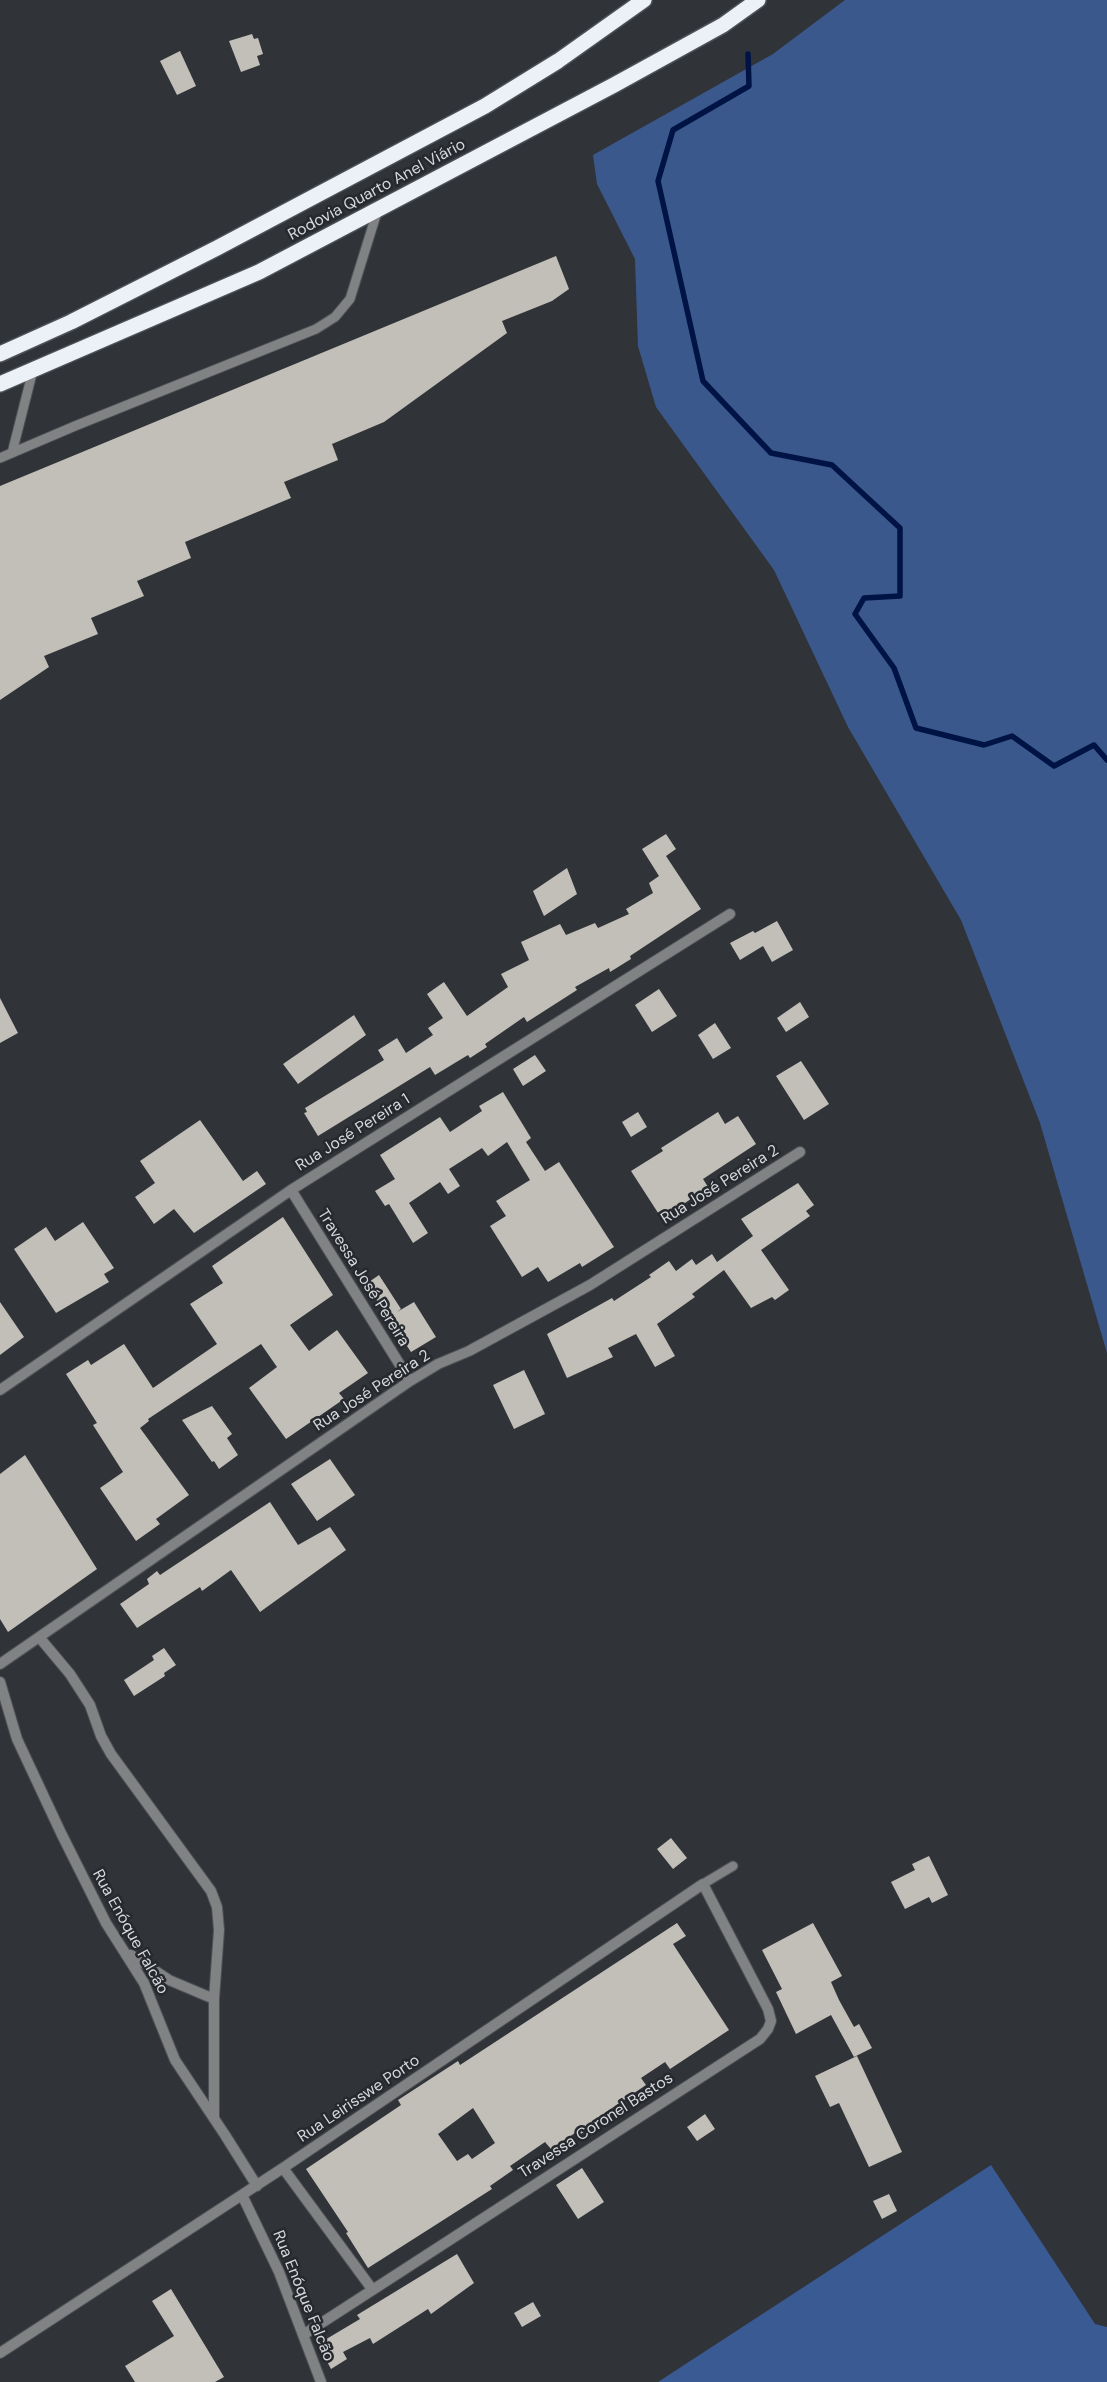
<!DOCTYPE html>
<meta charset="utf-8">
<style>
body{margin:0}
canvas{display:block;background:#303338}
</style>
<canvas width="1107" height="2382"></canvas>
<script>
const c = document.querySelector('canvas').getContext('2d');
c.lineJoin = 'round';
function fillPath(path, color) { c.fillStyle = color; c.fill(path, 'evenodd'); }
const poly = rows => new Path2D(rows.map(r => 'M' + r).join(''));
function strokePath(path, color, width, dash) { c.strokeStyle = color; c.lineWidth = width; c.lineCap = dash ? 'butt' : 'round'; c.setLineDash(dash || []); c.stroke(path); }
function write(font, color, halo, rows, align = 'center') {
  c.font = font + ' "DM Sans",sans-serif'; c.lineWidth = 5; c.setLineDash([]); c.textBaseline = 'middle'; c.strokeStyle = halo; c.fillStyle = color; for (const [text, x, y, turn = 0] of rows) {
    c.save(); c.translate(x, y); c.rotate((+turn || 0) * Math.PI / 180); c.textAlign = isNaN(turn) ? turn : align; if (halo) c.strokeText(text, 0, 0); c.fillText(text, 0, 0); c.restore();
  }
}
const green = poly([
 [845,0,1107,0,1107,1353,1040,1123,961,920,848,727,774,570,656,407,638,346,635,259,597,184,593,155,773,54]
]);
const forest = poly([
 [991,2165,1095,2324,1107,2327,1107,2382,658,2382]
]);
const stream = poly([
 [748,54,749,86,673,130,658,181,703,381,771,453,832,465,900,528,900,596,864,598,855,614,894,668,916,728,984,745,1012,736,1054,766,1094,745,1107,760]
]);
const building = poly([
 [252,34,254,39,258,38,263,54,257,56,260,65,241,72,229,41],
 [180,51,196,86,177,95,160,61],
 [556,256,569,289,552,301,502,321,507,333,384,422,332,444,338,460,284,482,291,498,185,542,191,558,137,581,144,596,91,618,98,634,44,656,49,667,0,700,0,486],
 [666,834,676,849,666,856,701,909,630,956,631,959,610,972,609,968,575,987,577,990,527,1022,524,1017,485,1044,487,1047,470,1058,468,1055,435,1075,430,1067,318,1136,304,1113,307,1112,305,1108,384,1060,378,1050,397,1038,406,1053,433,1035,428,1028,443,1018,427,994,444,982,467,1016,508,987,501,974,529,960,521,942,560,924,566,935,595,923,598,928,629,914,626,909,653,893,649,883,659,876,642,849],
 [567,868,577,894,544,916,533,891],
 [777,921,793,950,772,962,763,946,740,960,730,943,753,931,755,933],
 [659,989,677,1016,652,1032,635,1005],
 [0,998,18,1033,0,1043],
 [800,1002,809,1017,786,1032,777,1018],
 [354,1015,366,1035,298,1084,283,1064],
 [715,1023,731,1048,713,1059,698,1035],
 [535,1055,546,1071,523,1086,513,1069],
 [801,1061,829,1104,804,1120,776,1076],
 [503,1092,531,1138,526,1142,545,1171,559,1162,614,1247,582,1267,580,1263,548,1282,538,1267,522,1277,490,1226,506,1216,496,1201,530,1180,507,1142,488,1156,482,1148,449,1169,460,1186,448,1194,440,1182,409,1203,428,1233,413,1243,389,1204,385,1206,375,1191,395,1179,380,1155,440,1117,450,1132,482,1111,479,1106],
 [638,1112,647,1127,631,1137,622,1122],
 [718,1112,725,1124,738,1116,756,1144,703,1179,708,1187,662,1219,631,1171,663,1151,661,1148],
 [200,1120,243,1181,257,1171,266,1184,194,1233,174,1209,154,1224,135,1197,155,1183,140,1161],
 [798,1183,814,1205,806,1211,810,1216,761,1250,789,1290,775,1300,772,1297,751,1308,724,1270,692,1294,695,1297,657,1324,675,1356,655,1367,636,1334,608,1348,613,1357,567,1378,547,1334,612,1298,614,1301,651,1277,649,1275,669,1261,676,1271,692,1259,696,1265,712,1254,717,1262,753,1236,741,1219],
 [283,1217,333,1295,290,1325,309,1351,337,1330,368,1373,339,1393,344,1399,286,1439,249,1388,277,1367,261,1344,148,1419,149,1421,140,1428,189,1495,156,1519,160,1524,136,1541,100,1488,123,1472,93,1425,97,1423,66,1374,88,1360,91,1365,124,1344,153,1388,217,1344,190,1304,223,1283,212,1266],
 [83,1222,114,1268,104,1274,109,1282,56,1313,14,1249,46,1227,55,1241],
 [379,1275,401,1309,397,1312,414,1302,436,1337,411,1352,366,1284],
 [0,1302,24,1337,0,1355],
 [524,1370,545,1414,514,1429,493,1385],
 [212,1406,232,1434,227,1438,238,1455,219,1469,214,1461,212,1462,182,1420],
 [25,1455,97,1569,8,1632,0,1619,0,1474],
 [330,1459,355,1495,317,1521,291,1484],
 [270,1502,298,1545,330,1527,346,1550,260,1612,231,1570,202,1591,200,1587,137,1628,120,1604,149,1584,147,1579,157,1571,160,1575],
 [164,1648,176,1665,164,1673,165,1676,134,1696,124,1680,154,1660,152,1656],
 [671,1838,687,1858,673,1869,657,1849],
 [929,1856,948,1895,932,1903,929,1897,905,1909,891,1882,915,1870,912,1864],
 [677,1923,686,1936,673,1944,729,2030,670,2069,665,2062,641,2078,646,2085,587,2125,589,2129,577,2136,575,2133,551,2149,545,2142,510,2166,513,2170,490,2186,492,2189,368,2268,346,2233,348,2232,306,2169,401,2105,398,2100,458,2061,460,2065],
 [473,2108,495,2143,472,2159,468,2154,457,2161,438,2134],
 [813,1923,842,1976,831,1982,839,2000,854,2027,859,2024,872,2048,854,2057,831,2015,796,2034,776,1992,782,1989,762,1950],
 [857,2056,902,2152,869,2167,839,2103,830,2107,815,2076],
 [705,2114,715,2129,697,2141,687,2127],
 [582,2168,604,2202,578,2219,556,2185],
 [889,2194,897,2211,882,2219,873,2201],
 [457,2254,474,2283,431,2314,428,2309,373,2344,370,2338,343,2352,347,2359,331,2369,318,2344,360,2319,357,2315],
 [171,2289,224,2377,215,2382,135,2382,125,2366,174,2336,152,2301],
 [533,2302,541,2316,522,2327,514,2313]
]);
const lane = poly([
 [12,453,33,370],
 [0,458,75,426,316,329,335,317,350,299,378,209],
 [703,1884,733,1866]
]);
const street = poly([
 [291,1190,410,1381],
 [0,1390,291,1190,730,914],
 [39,1637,70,1674,90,1705,101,1736,111,1754,211,1891,217,1907,219,1930,214,1999,214,2117],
 [0,1664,410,1381,438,1364,469,1351,590,1285,800,1152],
 [0,1682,17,1739,61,1833,106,1923,144,1983,175,2060,225,2135,257,2186],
 [131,1955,169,1980,214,1999],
 [283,2168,372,2289],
 [242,2195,279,2272,321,2382],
 [0,2353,283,2168,703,1884,768,2009,771,2021,768,2029,760,2039,303,2335]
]);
const highway = poly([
 [0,354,71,322,217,248,485,106,558,61,644,0],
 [0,384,259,272,614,85,723,25,758,0]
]);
const streetNames = [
 ["Rodovia Quarto Anel Viário",377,190,-28],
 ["Rua José Pereira 1",353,1133,-32],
 ["Rua José Pereira 2",720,1185,-32],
 ["Travessa José Pereira",363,1278,58],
 ["Rua José Pereira 2",372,1391,-33],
 ["Rua Enóque Falcão",130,1932,61],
 ["Rua Leirisswe Porto",359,2099,-34],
 ["Travessa Coronel Bastos",596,2126,-33],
 ["Rua Enóque Falcão",303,2296,68]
];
fillPath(green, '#3b588c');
fillPath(forest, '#3a5a93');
strokePath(stream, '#001345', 5.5);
fillPath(building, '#c2bfb8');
strokePath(lane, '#4e5155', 11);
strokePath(street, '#4e5155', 12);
strokePath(highway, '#4e5155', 18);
strokePath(lane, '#808284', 9);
strokePath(street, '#808284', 10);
strokePath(highway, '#ecf0f7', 15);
write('16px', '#d6d8db', '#26292e', streetNames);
</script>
